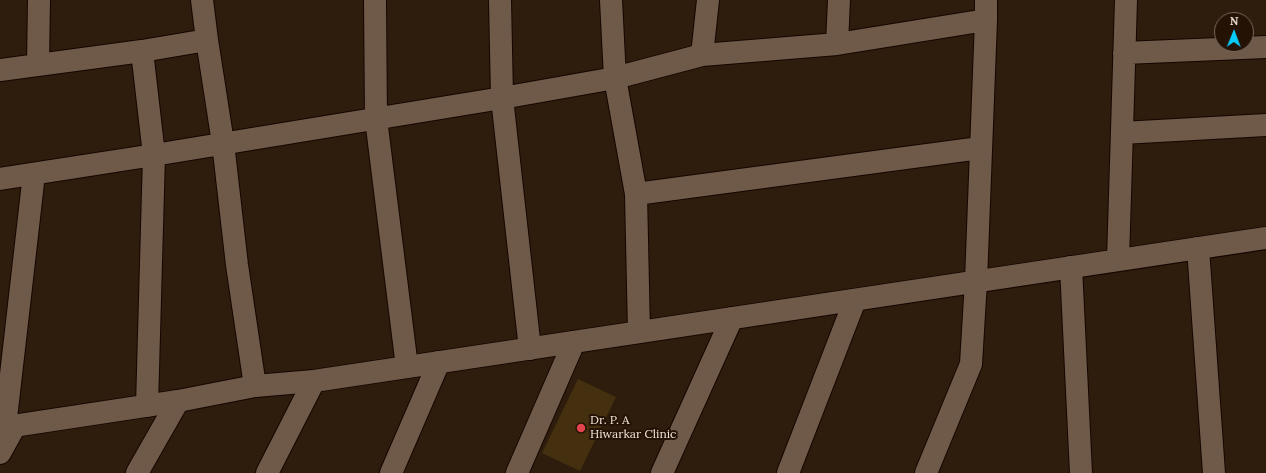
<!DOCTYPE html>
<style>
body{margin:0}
#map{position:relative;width:1266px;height:473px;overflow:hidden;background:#2e1c0d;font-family:Lora,serif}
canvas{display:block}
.north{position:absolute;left:1214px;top:12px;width:40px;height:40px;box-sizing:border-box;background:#241304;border:1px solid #766659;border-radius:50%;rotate:1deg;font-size:11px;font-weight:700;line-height:16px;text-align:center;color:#f0e3d9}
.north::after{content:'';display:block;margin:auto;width:14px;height:18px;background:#06cbf9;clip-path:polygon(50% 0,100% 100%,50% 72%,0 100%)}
</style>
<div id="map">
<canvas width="1266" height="473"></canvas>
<div class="north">N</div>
</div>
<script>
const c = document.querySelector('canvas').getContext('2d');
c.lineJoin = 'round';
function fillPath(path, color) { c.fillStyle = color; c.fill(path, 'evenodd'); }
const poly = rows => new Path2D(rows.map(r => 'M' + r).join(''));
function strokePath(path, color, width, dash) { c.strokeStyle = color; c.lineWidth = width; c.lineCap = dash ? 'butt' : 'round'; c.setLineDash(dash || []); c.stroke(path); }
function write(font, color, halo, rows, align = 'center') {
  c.font = font + ' Lora,serif'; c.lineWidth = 4; c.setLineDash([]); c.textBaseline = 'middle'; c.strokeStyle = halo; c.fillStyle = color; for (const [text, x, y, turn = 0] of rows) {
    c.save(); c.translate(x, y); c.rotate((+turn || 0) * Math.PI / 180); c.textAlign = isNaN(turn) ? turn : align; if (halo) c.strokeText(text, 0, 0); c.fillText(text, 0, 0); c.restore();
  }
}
const building = poly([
 [578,379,616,397,580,471,542,453]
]);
const minor = poly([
 [202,0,207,40,223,143,237,265,255,386],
 [375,0,376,119,407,367],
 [500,0,502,98,530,349],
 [611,0,615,78,636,194,980,148],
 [837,44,839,0],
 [142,51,154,155,147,406],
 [1124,53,1266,47],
 [702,55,708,0],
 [38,65,39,0],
 [0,70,142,51,207,40],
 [1122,133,1266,125],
 [0,179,154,155,502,98,615,78,702,55,837,44,986,20,986,0],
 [636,194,639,332],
 [1198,248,1214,473],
 [1118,260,1126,0],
 [1071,267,1081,473],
 [5,427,34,174],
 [0,453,15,426],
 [137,473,178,401],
 [267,473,314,381],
 [391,473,439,362],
 [517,473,574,342],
 [662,473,732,318],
 [788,473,855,300],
 [926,473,971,364,976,281,986,20]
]);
const tertiary = poly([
 [0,428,178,401,255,386,314,381,1266,238]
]);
const markers = [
 [581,428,5,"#e0444e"]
];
const poiNames = [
 ["Dr. P. A",590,421],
 ["Hiwarkar Clinic",590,435]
];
fillPath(building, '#44300e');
strokePath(minor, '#150600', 24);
strokePath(tertiary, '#150600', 24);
strokePath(minor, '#6f5a49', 22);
strokePath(tertiary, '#6f5a49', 22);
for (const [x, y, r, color] of markers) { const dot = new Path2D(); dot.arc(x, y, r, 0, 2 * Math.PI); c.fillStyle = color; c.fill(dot); strokePath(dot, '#241304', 1.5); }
write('12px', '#f0e3d9', '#241304', poiNames, 'left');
</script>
